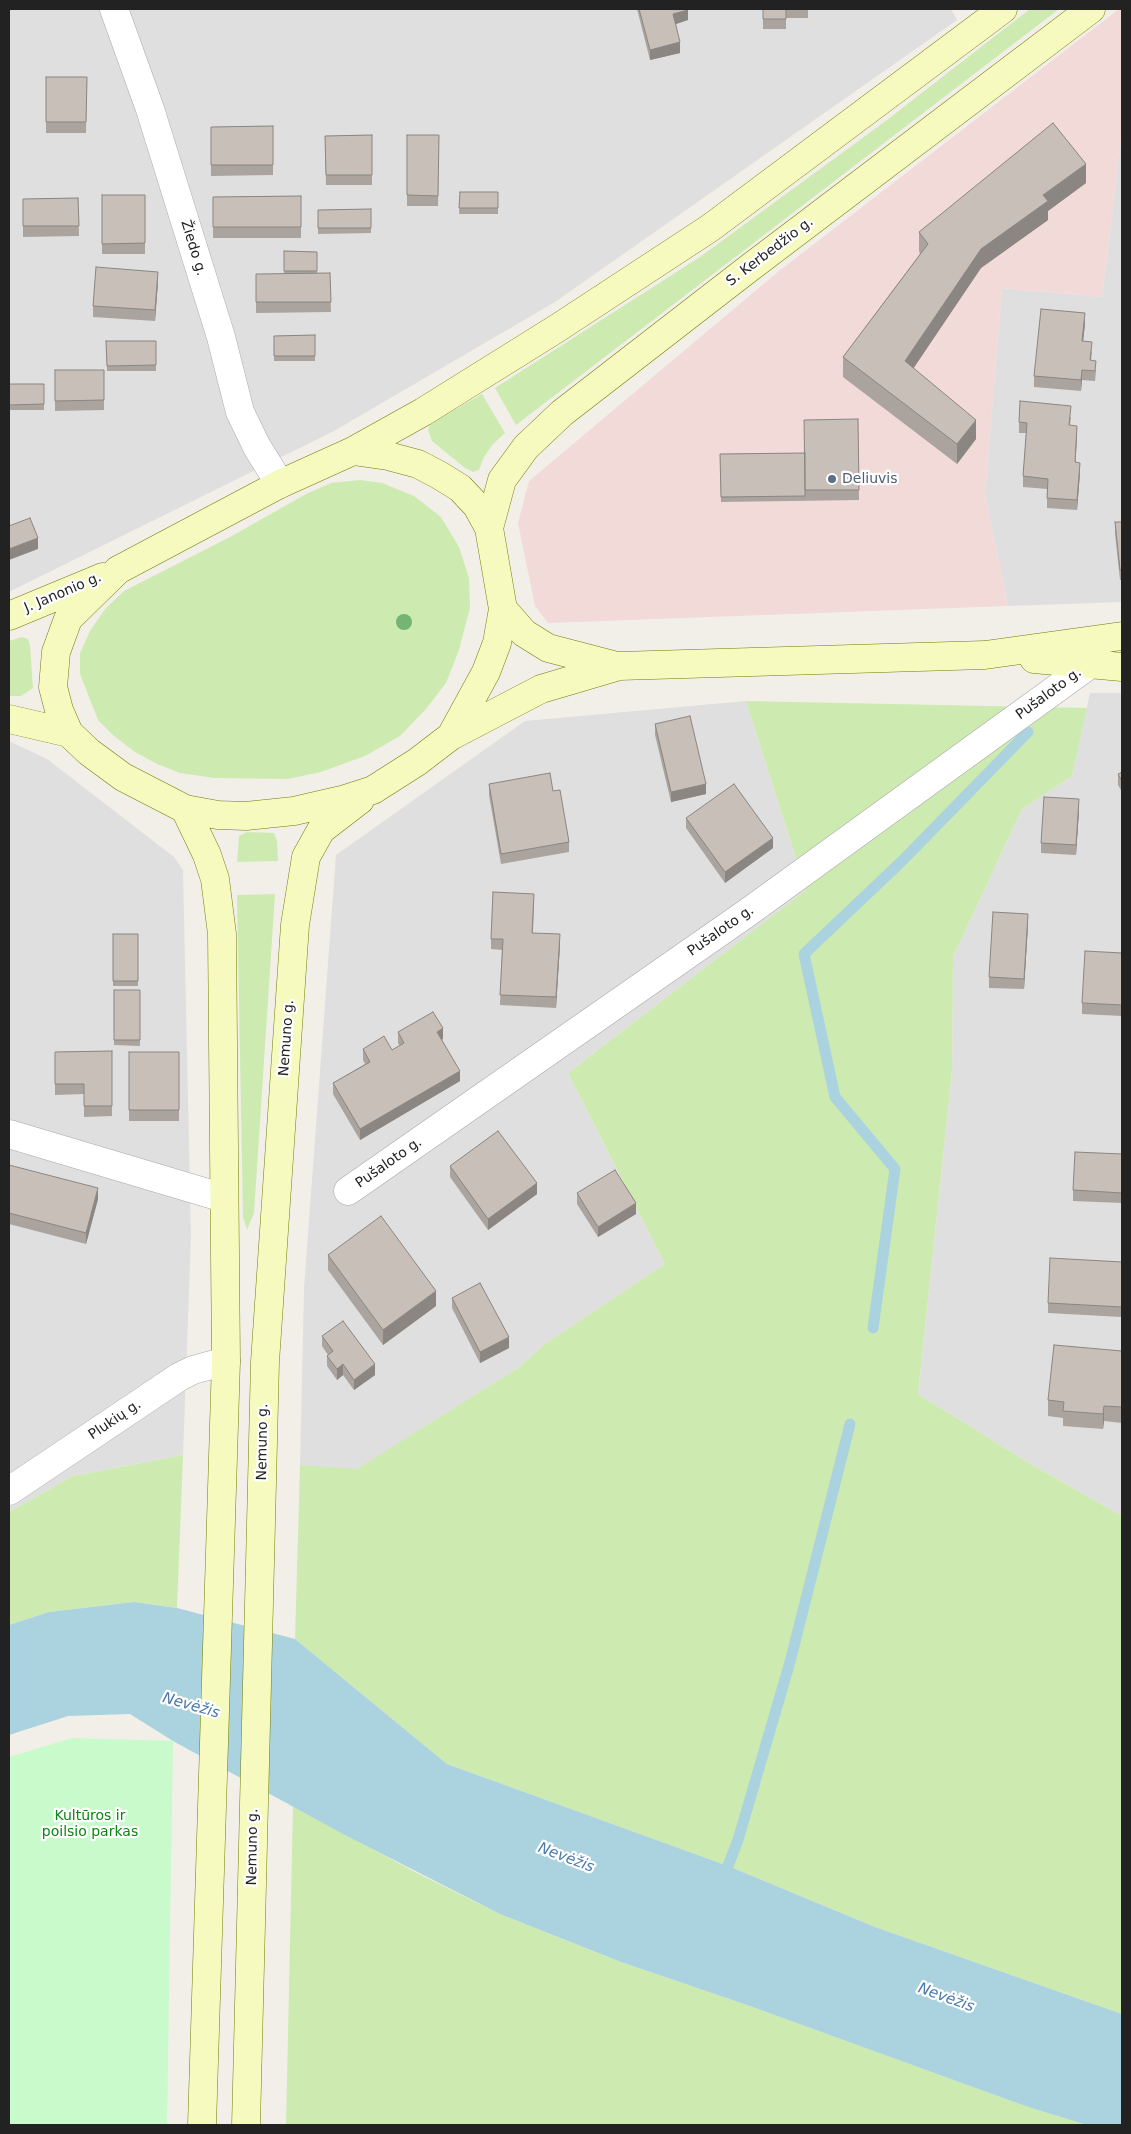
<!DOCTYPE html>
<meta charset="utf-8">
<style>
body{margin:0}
#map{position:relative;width:1131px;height:2134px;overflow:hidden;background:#f2efe9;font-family:"DejaVu Sans",sans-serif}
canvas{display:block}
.frame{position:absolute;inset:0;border:10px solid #222;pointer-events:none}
</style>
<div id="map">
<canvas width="1131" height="2134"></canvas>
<div class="frame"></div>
</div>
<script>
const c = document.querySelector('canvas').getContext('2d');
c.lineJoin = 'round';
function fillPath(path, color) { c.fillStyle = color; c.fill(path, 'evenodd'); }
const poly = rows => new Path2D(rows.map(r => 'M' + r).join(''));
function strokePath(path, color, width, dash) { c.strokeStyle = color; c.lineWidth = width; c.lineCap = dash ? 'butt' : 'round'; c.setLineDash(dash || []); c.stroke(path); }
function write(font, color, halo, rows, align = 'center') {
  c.font = font + ' "DejaVu Sans",sans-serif'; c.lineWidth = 4.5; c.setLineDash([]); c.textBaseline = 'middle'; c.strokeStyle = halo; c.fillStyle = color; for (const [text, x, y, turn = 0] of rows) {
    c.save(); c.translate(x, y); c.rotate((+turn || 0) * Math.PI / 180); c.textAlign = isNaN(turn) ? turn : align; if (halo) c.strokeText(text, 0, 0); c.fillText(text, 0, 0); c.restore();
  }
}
const residential = poly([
 [9,9,951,9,957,20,555,302,334,431,9,592],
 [1122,51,1122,602,1008,606,985,495,1002,288,1102,297,1121,141],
 [1090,693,1122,693,1122,1516,1029,1463,918,1394,952,1071,953,957,1022,809,1072,776],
 [746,701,806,890,568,1073,665,1264,545,1344,518,1368,357,1470,300,1465,304,1288,336,855,525,721],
 [9,741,47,759,174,857,183,870,191,1236,183,1455,73,1476,9,1512]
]);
const commercial = poly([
 [1119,9,1122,9,1121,141,1102,297,1002,288,985,495,1008,606,548,623,535,606,518,523,529,481,779,271]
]);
const grass = poly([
 [1030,9,1059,9,516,425,495,388,700,257,887,120],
 [482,394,505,433,492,445,484,457,479,470,473,472,465,468,432,441,428,430,430,424],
 [360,480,382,483,414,496,441,517,459,547,469,578,470,608,459,650,446,683,426,709,400,736,365,756,321,772,288,779,214,778,180,773,157,764,135,752,114,736,98,720,80,674,80,653,90,631,105,609,124,591,230,537,306,494,331,483],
 [22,637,28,639,30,645,33,688,21,696,9,696,9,641],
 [746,701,1087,708,1072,776,1022,809,953,957,952,1071,918,1394,1029,1463,1122,1516,1122,2014,875,1927,728,1866,447,1764,295,1639,300,1465,357,1469,518,1368,545,1344,665,1264,568,1073,806,890],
 [247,832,274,833,277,841,278,861,237,862,239,836],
 [275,894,254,1213,247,1230,243,1217,237,895],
 [183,1455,177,1608,134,1602,49,1612,9,1625,9,1512,73,1476],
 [293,1806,413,1871,500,1914,621,1962,747,2005,1028,2107,1087,2125,286,2125]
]);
const park = poly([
 [72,1738,173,1741,167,2125,9,2125,9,1757]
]);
const water = poly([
 [134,1602,177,1608,295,1639,447,1764,728,1866,875,1927,1122,2014,1122,2125,1087,2125,1028,2107,747,2005,621,1962,500,1914,343,1834,173,1741,130,1714,68,1716,9,1735,9,1625,49,1612]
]);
const stream = poly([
 [873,1328,895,1169,835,1097,804,954,902,861,1028,732],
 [723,1879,738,1840,790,1662,850,1424]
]);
const minor = poly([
 [114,9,150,109,221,337,240,412,257,447,280,484],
 [9,1134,224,1198],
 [348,1191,747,913,1089,665],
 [9,1491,179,1377,193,1370,226,1361]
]);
const secondary = poly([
 [353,451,388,456,418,464,439,475,460,488,477,506,489,528,503,609,497,643,486,672,451,736,417,762,373,790,342,800,294,811,246,816,218,815,185,809,123,777,89,752,69,733,59,710,53,687,56,652,68,619,118,570,280,484,353,451,423,412,556,329,710,228,1003,9],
 [489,528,502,480,526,447,562,413,748,269,1091,9],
 [503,609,524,633,548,648,617,666],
 [9,616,103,577],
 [1034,659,1122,667],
 [9,719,69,733],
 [451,736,541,689,619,666,985,655,1122,636],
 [185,809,207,855,215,879,222,934,226,1361,202,2125],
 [246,2125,265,1362,295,925,306,857,321,830,360,800]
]);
const trees = [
 [404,622]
];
const wall = poly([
 [637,9,688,9,688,20,676,24,680,53,650,60],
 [763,9,808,9,808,18,786,18,786,29,763,29],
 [46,77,87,77,86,133,46,133],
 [273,126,273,175,211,176,211,127],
 [372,135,372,185,326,185,325,136],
 [407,135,439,135,438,206,407,206],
 [1086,183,1048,211,1048,220,981,268,913,368,976,439,957,464,843,377,843,357,920,254,919,251,919,232],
 [460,192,498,192,498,214,459,214],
 [102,195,145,195,145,254,102,254],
 [301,196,301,238,213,238,213,197],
 [78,198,79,236,23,237,23,199],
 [371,209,371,233,318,234,318,210],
 [284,251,317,252,317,273,330,273,331,312,256,313,256,274,284,274],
 [158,282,155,321,93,317,93,306],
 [1085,324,1083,341,1092,352,1091,360,1096,371,1095,381,1082,380,1081,391,1034,387,1034,376],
 [315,335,315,361,274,361,274,336],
 [106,341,156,341,156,371,107,371],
 [55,370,104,370,104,410,55,411],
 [9,384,44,384,44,410,9,410],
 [1071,417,1070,425,1077,437,1075,462,1080,473,1077,510,1047,508,1047,489,1023,487,1023,476,1026,433,1019,433,1019,422],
 [858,419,859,500,721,502,720,454,804,453],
 [1115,522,1122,522,1122,580,1120,580,1115,533],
 [655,724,706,794,671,802,655,735],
 [1122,772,1122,792,1118,785,1118,774],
 [489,784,553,791,569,842,569,852,501,864,489,795],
 [1079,810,1076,855,1041,853,1041,843],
 [686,818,773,848,725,883,686,828],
 [534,905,533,933,560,945,556,1008,500,1005,502,950,491,949,491,939],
 [1028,925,1024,989,989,988,989,977],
 [113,934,138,934,138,986,113,986],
 [1122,953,1122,1016,1082,1014,1082,1003],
 [114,990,140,990,140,1046,114,1045],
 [398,1032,443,1039,442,1040,460,1081,360,1140,333,1094,333,1083,365,1064,363,1060,363,1049,392,1050,400,1046,398,1043],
 [112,1051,112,1116,84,1117,84,1094,55,1095,55,1052],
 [129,1052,179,1052,179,1121,129,1121],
 [1122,1154,1122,1203,1073,1201,1073,1190],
 [9,1165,98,1199,86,1244,9,1224],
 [450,1166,537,1194,488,1230,450,1177],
 [577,1193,636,1214,598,1237,577,1204],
 [328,1255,436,1306,383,1345,328,1270],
 [1122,1262,1122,1317,1048,1313,1048,1303],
 [452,1298,509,1348,480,1363,452,1308],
 [322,1336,375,1375,354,1390,343,1375,337,1380,327,1366,327,1356,328,1355,322,1346],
 [1122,1351,1122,1423,1104,1421,1103,1429,1063,1426,1063,1418,1048,1416,1048,1400]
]);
const shadedWall = poly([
 [688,10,688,20,673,25,673,14],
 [680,42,680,53,650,60,650,50],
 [1086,164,1086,183,1048,211,1048,220,981,268,905,381,905,361,981,249,1043,195],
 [158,272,158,282,155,321,155,310],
 [1085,313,1085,324,1082,351,1082,341],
 [1082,370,1082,380,1081,391,1081,380],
 [976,420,976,439,957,464,957,444],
 [1077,426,1077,437,1075,472,1075,462],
 [1080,463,1080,473,1077,510,1077,500],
 [38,538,38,549,9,560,9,549],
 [706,784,706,794,671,802,671,792],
 [1079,799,1079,810,1076,855,1076,845],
 [773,838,773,848,725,883,725,872],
 [1028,914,1028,925,1024,989,1024,979],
 [560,934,560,945,556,1008,556,997],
 [443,1028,443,1039,437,1042,437,1032],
 [460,1071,460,1081,360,1140,360,1129],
 [537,1183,537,1194,488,1230,488,1219],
 [98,1188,98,1199,86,1244,86,1233],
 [636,1203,636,1214,598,1237,598,1227],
 [436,1291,436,1306,383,1345,383,1330],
 [509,1337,509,1348,480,1363,480,1352],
 [343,1364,343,1375,337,1380,337,1369],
 [375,1364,375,1375,354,1390,354,1380],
 [1104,1406,1104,1421,1103,1429,1103,1414]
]);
const building = poly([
 [639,9,688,9,688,10,673,14,680,42,650,50,639,9],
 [763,9,786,9,786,19,763,19,763,9],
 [46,77,87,77,86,122,46,122,46,77],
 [1053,123,1086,164,1043,195,1048,201,981,249,905,361,976,420,957,444,843,357,928,244,919,232,1053,123],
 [273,126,273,165,211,165,211,127,273,126],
 [372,135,372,175,326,175,325,136,372,135],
 [407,135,439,135,438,196,407,195,407,135],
 [460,192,498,192,498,208,459,208,460,192],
 [102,195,145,195,145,243,102,244,102,195],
 [301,196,301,227,213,227,213,197,301,196],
 [78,198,79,226,23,226,23,199,78,198],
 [371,209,371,228,318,228,318,210,371,209],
 [284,251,317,252,317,271,284,271,284,251],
 [96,267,158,272,155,310,93,306,96,267],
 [330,273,331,302,256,302,256,274,330,273],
 [1041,309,1085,313,1082,341,1092,342,1090,360,1096,361,1095,371,1082,370,1081,380,1034,376,1041,309],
 [315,335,315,356,274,356,274,336,315,335],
 [106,341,156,341,156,365,107,366,106,341],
 [55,370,104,370,104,400,55,401,55,370],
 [9,384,44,384,44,404,9,405,9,384],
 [1020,401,1071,406,1069,425,1077,426,1075,462,1080,463,1077,500,1047,498,1048,479,1023,476,1027,423,1019,422,1020,401],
 [858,419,859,490,805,490,804,420,858,419],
 [805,453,805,496,721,497,720,454,805,453],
 [30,518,38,538,9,549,9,526,30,518],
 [1115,522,1122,522,1122,570,1120,570,1115,522],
 [690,716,706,784,671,792,655,724,690,716],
 [1122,772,1122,781,1118,774,1122,772],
 [550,773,553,791,560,790,569,842,501,854,489,784,550,773],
 [734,784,773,838,725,872,686,818,734,784],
 [1044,797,1079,799,1076,845,1041,843,1044,797],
 [493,892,534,894,532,933,560,934,556,997,500,995,503,939,491,939,493,892],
 [993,912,1028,914,1024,979,989,977,993,912],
 [113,934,138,934,138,981,113,981,113,934],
 [1085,951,1122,953,1122,1005,1082,1003,1085,951],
 [114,990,140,990,140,1040,114,1040,114,990],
 [433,1012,443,1028,437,1032,460,1071,360,1129,333,1083,370,1062,363,1049,384,1036,392,1050,404,1043,398,1032,433,1012],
 [112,1051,112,1106,84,1106,84,1084,55,1084,55,1052,112,1051],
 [129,1052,179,1052,179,1110,129,1110,129,1052],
 [498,1131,537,1183,488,1219,450,1166,498,1131],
 [1075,1152,1122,1154,1122,1193,1073,1190,1075,1152],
 [9,1165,98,1188,86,1233,9,1213,9,1165],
 [615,1170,636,1203,598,1227,577,1193,615,1170],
 [381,1216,436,1291,383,1330,328,1255,381,1216],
 [1050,1258,1122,1262,1122,1307,1048,1303,1050,1258],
 [480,1283,509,1337,480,1352,452,1298,480,1283],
 [343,1321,375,1364,354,1380,343,1364,337,1369,327,1356,333,1351,322,1336,343,1321],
 [1054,1345,1122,1351,1122,1407,1104,1406,1103,1414,1063,1411,1064,1402,1048,1400,1054,1345]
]);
const markers = [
 [832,479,5,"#5c6f8a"]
];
const streetNames = [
 ["Žiedo g.",193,248,73],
 ["S. Kerbedžio g.",770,252,-37],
 ["J. Janonio g.",63,593,-23],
 ["Pušaloto g.",1049,694,-36],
 ["Pušaloto g.",721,931,-35],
 ["Nemuno g.",287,1038,-86],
 ["Pušaloto g.",389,1163,-35],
 ["Plukių g.",115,1420,-34],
 ["Nemuno g.",263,1442,-89],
 ["Nemuno g.",253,1847,-89]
];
const serviceNames = [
 ["Deliuvis",842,479]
];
const parkNames = [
 ["Kultūros ir",90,1816],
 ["poilsio parkas",90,1832]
];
const waterNames = [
 ["Nevėžis",191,1706,16],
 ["Nevėžis",566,1858,21],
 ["Nevėžis",946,1998,20]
];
fillPath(residential, '#e0dfdf');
fillPath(commercial, '#f2dad9');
fillPath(grass, '#cdebb0');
fillPath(park, '#c8facc');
fillPath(water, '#aad3df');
strokePath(stream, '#aad3df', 11);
strokePath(minor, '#a9a9a9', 29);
strokePath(secondary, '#707d05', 29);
strokePath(minor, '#fff', 28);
strokePath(secondary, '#f7fabf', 28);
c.fillStyle = '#74b475';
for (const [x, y] of trees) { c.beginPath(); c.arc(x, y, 8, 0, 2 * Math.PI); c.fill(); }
fillPath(wall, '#aba49e');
fillPath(shadedWall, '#8b8681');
fillPath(building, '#c7bfb8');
strokePath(building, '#8b8681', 1);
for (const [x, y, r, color] of markers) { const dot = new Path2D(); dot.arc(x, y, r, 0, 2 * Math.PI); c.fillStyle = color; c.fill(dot); strokePath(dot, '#fff', 2); }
write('14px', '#222', '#fff', streetNames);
write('14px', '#4e5e75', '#fff', serviceNames, 'left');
write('14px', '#0c8416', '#fff', parkNames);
write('italic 15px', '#4a7aab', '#fff', waterNames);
</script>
